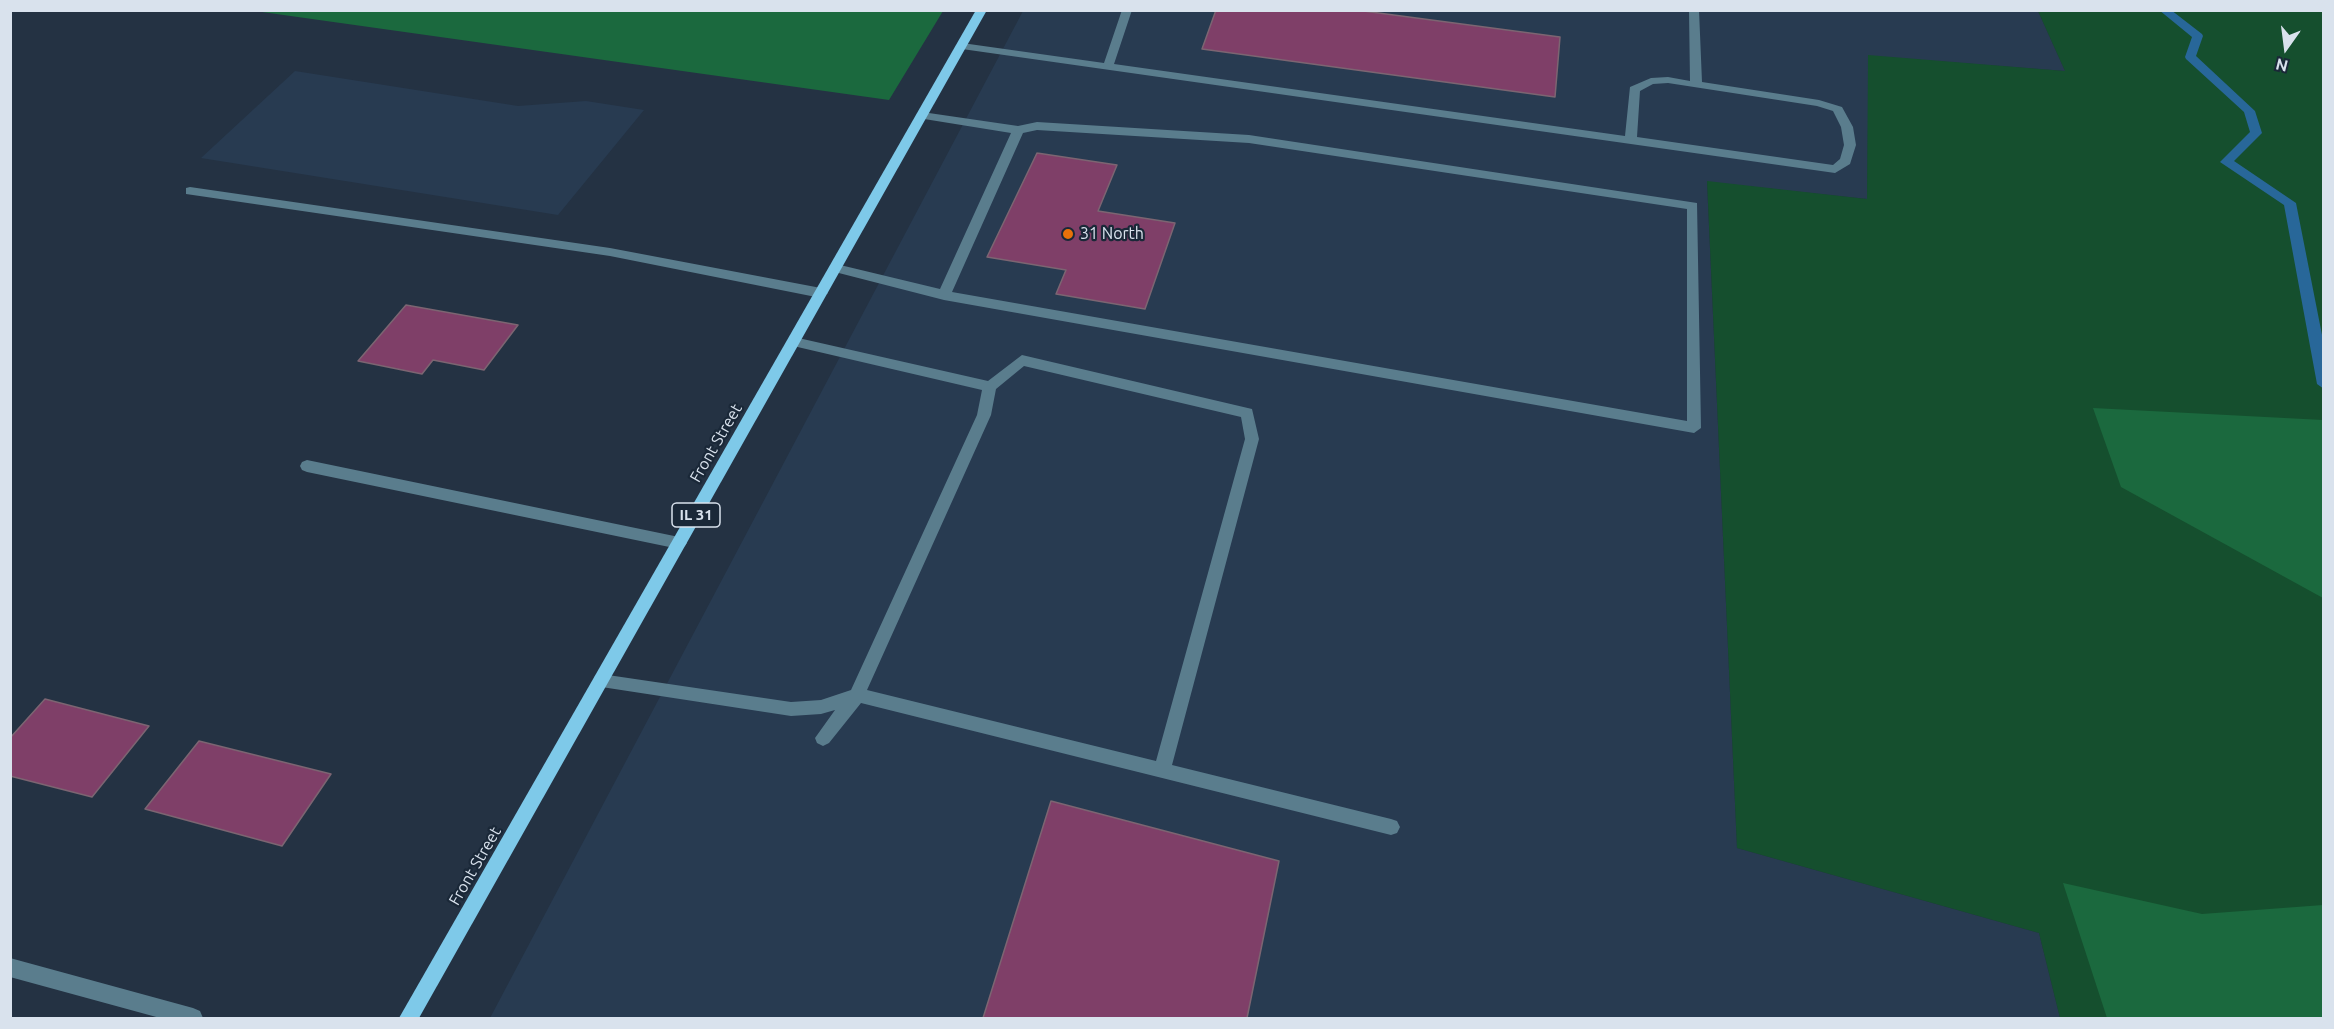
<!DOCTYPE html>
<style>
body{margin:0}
#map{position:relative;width:2334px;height:1029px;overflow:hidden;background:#243243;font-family:Ubuntu,sans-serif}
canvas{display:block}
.frame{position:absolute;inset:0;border:12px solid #d9e2ed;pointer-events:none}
.north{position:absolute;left:2256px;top:18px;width:60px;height:60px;-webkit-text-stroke:4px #1a2838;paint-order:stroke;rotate:194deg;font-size:16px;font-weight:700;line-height:24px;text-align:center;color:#d9e2ed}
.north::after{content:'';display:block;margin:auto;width:21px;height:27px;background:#d9e2ed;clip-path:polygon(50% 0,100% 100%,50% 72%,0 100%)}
</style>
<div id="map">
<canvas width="2334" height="1029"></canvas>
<div class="frame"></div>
<div class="north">N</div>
</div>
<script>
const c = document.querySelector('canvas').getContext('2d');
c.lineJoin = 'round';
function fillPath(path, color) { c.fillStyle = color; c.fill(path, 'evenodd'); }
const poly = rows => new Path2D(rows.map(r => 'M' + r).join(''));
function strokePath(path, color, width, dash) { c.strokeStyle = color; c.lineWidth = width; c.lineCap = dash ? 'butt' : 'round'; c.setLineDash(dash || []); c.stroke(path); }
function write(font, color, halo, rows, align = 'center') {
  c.font = font + ' Ubuntu,sans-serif'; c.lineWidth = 4.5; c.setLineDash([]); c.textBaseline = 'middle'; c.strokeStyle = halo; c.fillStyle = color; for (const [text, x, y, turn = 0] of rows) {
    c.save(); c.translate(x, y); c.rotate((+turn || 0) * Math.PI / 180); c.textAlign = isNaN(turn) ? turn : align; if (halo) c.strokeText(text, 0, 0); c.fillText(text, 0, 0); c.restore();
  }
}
const built = poly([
 [1023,11,2038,11,2065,71,1869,56,1867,199,1707,182,1737,848,2039,933,2060,1018,490,1018],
 [295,71,518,106,586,101,644,110,558,215,201,158]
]);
const green = poly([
 [2038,11,2323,11,2323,1018,2060,1018,2039,933,1737,848,1707,181,1867,199,1868,55,2065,71]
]);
const forest = poly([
 [255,11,943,11,889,100],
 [2093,408,2323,420,2323,598,2121,487],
 [2063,883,2202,914,2323,905,2323,1018,2107,1018]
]);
const stream = poly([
 [2159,10,2171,10,2202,34,2203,36,2196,56,2255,111,2262,133,2234,161,2296,203,2324,345,2324,389,2317,384,2284,205,2220,162,2250,132,2244,112,2186,59,2185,57,2192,37,2159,10]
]);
const building = poly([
 [1216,10,1356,10,1560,37,1555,97,1202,49,1216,10],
 [1037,153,1117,165,1098,211,1175,223,1145,309,1056,294,1066,270,987,257,1037,153],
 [406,305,518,325,484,370,433,360,422,374,358,361,406,305],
 [45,699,149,726,92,797,10,776,10,738,45,699],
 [199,741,331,774,282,846,145,809,199,741],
 [1051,801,1279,861,1247,1018,983,1018,1051,801]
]);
const minor = poly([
 [1122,10,1132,10,1114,64,1625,136,1630,87,1651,78,1668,77,1690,81,1689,10,1699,10,1702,82,1819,100,1842,107,1853,127,1856,145,1850,164,1835,173,962,49,957,46,962,43,1104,63,1122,10],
 [1668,83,1817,106,1833,111,1841,127,1844,145,1840,159,1833,165,1637,137,1640,91,1653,84,1668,83],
 [922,112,1018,126,1037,122,1249,135,1697,203,1701,428,1694,433,944,300,831,271,830,268,836,264,940,289,1011,133,918,118,918,114,922,112],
 [1037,130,1249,143,1687,209,1687,421,952,292,1023,133,1037,130],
 [190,187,610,248,821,288,828,293,821,298,610,256,186,194,186,188,190,187],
 [794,337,988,381,1022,355,1252,409,1259,439,1172,765,1391,819,1397,821,1400,827,1397,833,1391,835,861,703,829,743,823,746,817,743,815,738,835,710,821,714,791,716,595,686,593,681,595,676,601,674,791,702,821,700,851,690,977,415,982,390,789,345,787,342,794,337],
 [1024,366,1241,417,1245,439,1156,761,867,690,991,415,996,389,1024,366],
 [307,460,679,537,684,539,687,543,684,547,679,549,307,472,302,470,300,466,302,462,307,460],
 [10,958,193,1008,200,1011,203,1018,160,1018,10,977,10,958]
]);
const major = poly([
 [976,10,987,10,419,1018,399,1018,976,10]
]);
const markers = [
 [1068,234,6,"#e8710a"]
];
const shields = [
 [696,515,48]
];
const shieldNames = [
 ["IL 31",696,515]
];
const poiNames = [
 ["31 North",1080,234]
];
const streetNames = [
 ["Front Street",716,443,-60],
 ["Front Street",475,866,-60]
];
fillPath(built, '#283b51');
fillPath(green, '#154f2e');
fillPath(forest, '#1b693e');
fillPath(stream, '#286799');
fillPath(building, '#7f3f68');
strokePath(building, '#7c6572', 1.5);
fillPath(minor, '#5a7d8d');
fillPath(major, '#7ec9e9');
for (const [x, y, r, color] of markers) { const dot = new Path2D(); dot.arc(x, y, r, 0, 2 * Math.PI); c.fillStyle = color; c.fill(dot); strokePath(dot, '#1a2838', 2); }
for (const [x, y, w] of shields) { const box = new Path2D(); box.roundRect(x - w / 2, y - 12, w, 24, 4.5); c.fillStyle = '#1a2838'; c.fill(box); strokePath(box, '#d9e2ed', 1.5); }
write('bold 15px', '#d9e2ed', null, shieldNames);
write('16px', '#d9e2ed', '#1a2838', poiNames, 'left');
write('16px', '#d9e2ed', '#1a2838', streetNames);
</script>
